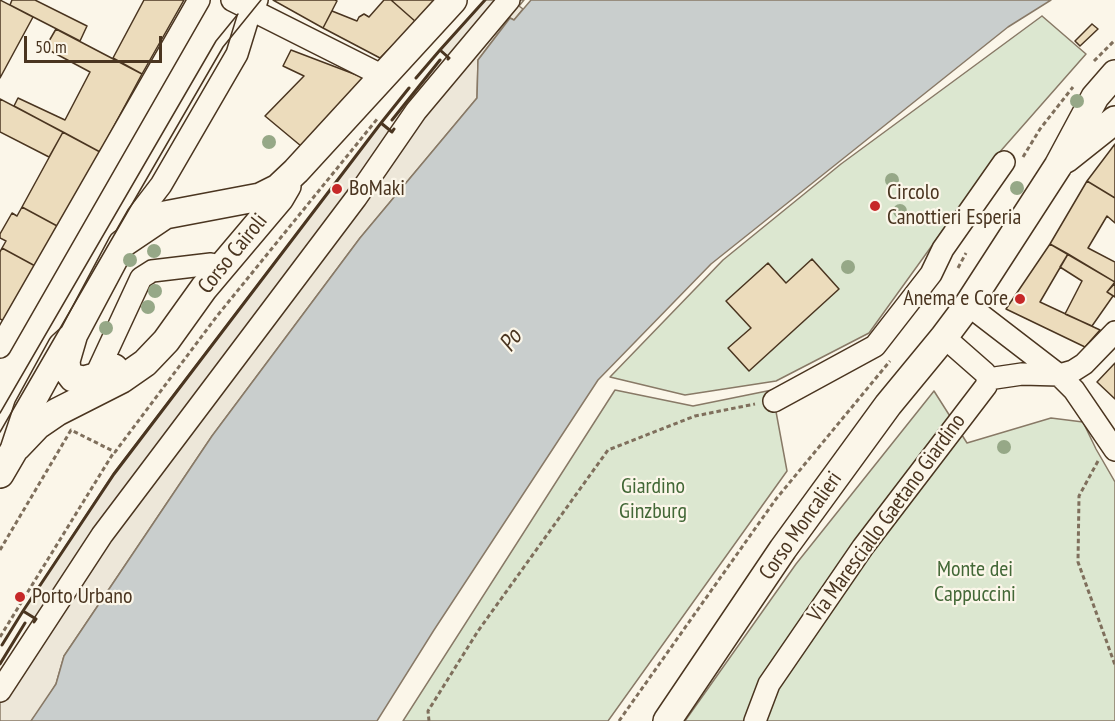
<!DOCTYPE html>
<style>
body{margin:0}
#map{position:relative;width:1115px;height:721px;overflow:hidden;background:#fbf6e9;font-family:"PT Sans Narrow",sans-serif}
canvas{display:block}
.scale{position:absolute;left:24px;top:36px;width:138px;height:27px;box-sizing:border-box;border:3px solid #4a3520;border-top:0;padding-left:8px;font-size:18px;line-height:21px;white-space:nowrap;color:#4a3520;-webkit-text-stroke:4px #fbf6e9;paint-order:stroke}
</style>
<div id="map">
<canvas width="1115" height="721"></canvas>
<div class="scale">50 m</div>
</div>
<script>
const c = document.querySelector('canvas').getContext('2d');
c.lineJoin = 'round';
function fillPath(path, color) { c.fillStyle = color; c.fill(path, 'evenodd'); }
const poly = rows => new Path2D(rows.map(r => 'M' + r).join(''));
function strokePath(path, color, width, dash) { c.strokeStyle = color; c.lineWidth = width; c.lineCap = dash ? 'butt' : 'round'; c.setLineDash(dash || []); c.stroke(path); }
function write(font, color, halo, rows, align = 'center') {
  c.font = font + ' "PT Sans Narrow",sans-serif'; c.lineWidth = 4.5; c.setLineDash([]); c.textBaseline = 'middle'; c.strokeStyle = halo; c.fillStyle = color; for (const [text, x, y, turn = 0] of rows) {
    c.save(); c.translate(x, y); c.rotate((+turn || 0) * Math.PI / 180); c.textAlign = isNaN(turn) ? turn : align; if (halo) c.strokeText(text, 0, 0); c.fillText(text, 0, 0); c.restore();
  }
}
const green = poly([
 [1042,16,1086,54,998,154,869,333,776,381,685,395,610,377,723,260,841,164,1042,16],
 [615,390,693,406,772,390,787,471,608,721,403,721,615,390],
 [934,391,967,443,1051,418,1083,422,1096,449,1115,482,1115,721,685,721,796,564,934,391]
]);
const parking = poly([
 [485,0,524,0,519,6,523,9,514,20,510,18,478,60,477,98,360,238,212,436,64,656,56,684,43,706,31,721,0,721,0,679,36,619,23,611,113,474,381,123,392,131,449,57,440,50,485,0]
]);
const water = poly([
 [531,0,1051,0,1008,27,711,264,598,380,434,630,377,721,31,721,56,684,64,656,212,436,360,238,477,98,478,60,510,18,514,20,531,0]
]);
const building = poly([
 [0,0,33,17,0,78,0,0],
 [12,0,35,0,87,26,80,41,10,5,12,0],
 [144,0,184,0,142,74,113,58,144,0],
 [273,0,335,0,337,1,323,28,273,0],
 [384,0,391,0,416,22,380,58,323,28,332,11,357,21,359,17,364,14,369,17,384,0],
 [391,0,436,0,416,22,391,0],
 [1092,24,1098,29,1080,46,1075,41,1092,24],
 [56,29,142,74,100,152,14,106,18,98,65,120,90,72,45,48,56,29],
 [291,50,362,77,363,87,301,146,265,116,304,76,283,66,291,50],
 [0,99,63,132,49,157,0,132,0,99],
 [63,132,100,152,59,227,22,207,63,132],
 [1115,144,1115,198,1087,181,1115,144],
 [1087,181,1115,198,1115,223,1107,216,1088,248,1115,262,1115,282,1050,244,1087,181],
 [22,207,59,227,37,267,2,248,6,241,0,238,0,234,12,213,17,216,22,207],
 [1050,244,1068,254,1040,302,1100,330,1085,347,1006,309,1050,244],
 [2,248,37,267,8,323,0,319,0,252,2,248],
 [1068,254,1115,282,1107,292,1113,296,1092,326,1065,314,1082,281,1060,267,1068,254],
 [812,259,839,289,749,371,728,348,751,328,726,301,768,263,786,283,812,259],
 [1115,283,1115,297,1107,292,1115,283],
 [1115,363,1115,399,1097,382,1115,363]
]);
const path = poly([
 [1094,61,1115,40],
 [1023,157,1040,129,1073,87],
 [958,268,966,253],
 [1098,461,1079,496,1078,562,1115,665],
 [0,550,71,430,115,452,217,316,378,118],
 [0,637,114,452],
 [429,721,428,711,478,631,608,450,695,416,755,404],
 [619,721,776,499,890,361]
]);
const minor = poly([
 [232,0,383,76],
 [122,243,138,215,161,185,237,54,249,15,257,0],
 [968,305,1059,375,1074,390,1115,450],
 [944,337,985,373,988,379],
 [0,347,199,0],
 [95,377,141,278,152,271,211,264],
 [988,379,1022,374,1059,375,1073,371,1084,364,1115,332],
 [774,401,875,346,931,274,943,249,1004,162],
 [0,691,102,535,356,198,416,111,509,0],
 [755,721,769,684,863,547,986,386,988,379]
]);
const major = poly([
 [1066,159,1115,120],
 [73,337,66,361,67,370,73,378,84,380,95,377,114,368],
 [17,447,38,425,57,412,122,379,145,363,166,341,204,288,280,198,287,186],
 [0,474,14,450,28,408,62,346,73,336,122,244,165,215,260,197,278,188,296,171,453,0],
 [667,721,783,549,888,405,944,337,968,305,1058,166,1095,97,1115,74]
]);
const tram = poly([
 [0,413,216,41,238,14],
 [0,432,223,47,261,0]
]);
const wall = poly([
 [448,59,449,58,440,50,485,0],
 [416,78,440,50],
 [392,120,440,60],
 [381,123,409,88],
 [34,622,36,619,23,611,114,474,381,123,392,132,394,129],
 [2,645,23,611],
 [0,664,25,623]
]);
const trees = [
 [1077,101],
 [269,142],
 [892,180],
 [1017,188],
 [900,211],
 [154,251],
 [130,260],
 [848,267],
 [155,291],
 [148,307],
 [106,328],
 [1004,447]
];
const markers = [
 [337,189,6,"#c62828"],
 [875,206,6,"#c62828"],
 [1020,299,6,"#c62828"],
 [20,597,6,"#c62828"]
];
const poiNames = [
 ["BoMaki",349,189],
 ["Circolo",887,193],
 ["Canottieri Esperia",887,218],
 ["Anema e Core",1008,299,"right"],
 ["Porto Urbano",32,597]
];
const streetNames = [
 ["Corso Cairoli",233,254,-51],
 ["Via Maresciallo Gaetano Giardino",887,518,-54],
 ["Corso Moncalieri",801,526,-55]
];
const parkNames = [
 ["Giardino",653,487],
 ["Ginzburg",653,512],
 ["Monte dei",975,570],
 ["Cappuccini",975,595]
];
const waterNames = [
 ["Po",511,341,-55]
];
fillPath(green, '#dce7d0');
strokePath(green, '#887966', 1.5);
fillPath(parking, '#ede7d9');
strokePath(parking, '#887966', 1.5);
fillPath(water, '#c9cecd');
strokePath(water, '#887966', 1.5);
fillPath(building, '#ecdcbc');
strokePath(building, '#4a3520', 1.5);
strokePath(minor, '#4a3520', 24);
strokePath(major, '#4a3520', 30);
strokePath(path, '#7f6f5c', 3, [4.5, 3]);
strokePath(minor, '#fbf6e9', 21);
strokePath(major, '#fbf6e9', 27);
strokePath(tram, '#4a3520', 1.5);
strokePath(wall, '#4a3520', 3);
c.fillStyle = '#96a887';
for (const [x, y] of trees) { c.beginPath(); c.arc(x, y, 7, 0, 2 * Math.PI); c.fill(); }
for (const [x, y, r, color] of markers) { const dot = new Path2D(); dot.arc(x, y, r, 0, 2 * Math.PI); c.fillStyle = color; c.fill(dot); strokePath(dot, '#fbf6e9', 2); }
write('22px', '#4a3520', '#fbf6e9', poiNames, 'left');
write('22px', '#4a3520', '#fbf6e9', streetNames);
write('22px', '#436837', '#fbf6e9', parkNames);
write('italic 24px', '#4a3520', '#fbf6e9', waterNames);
</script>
